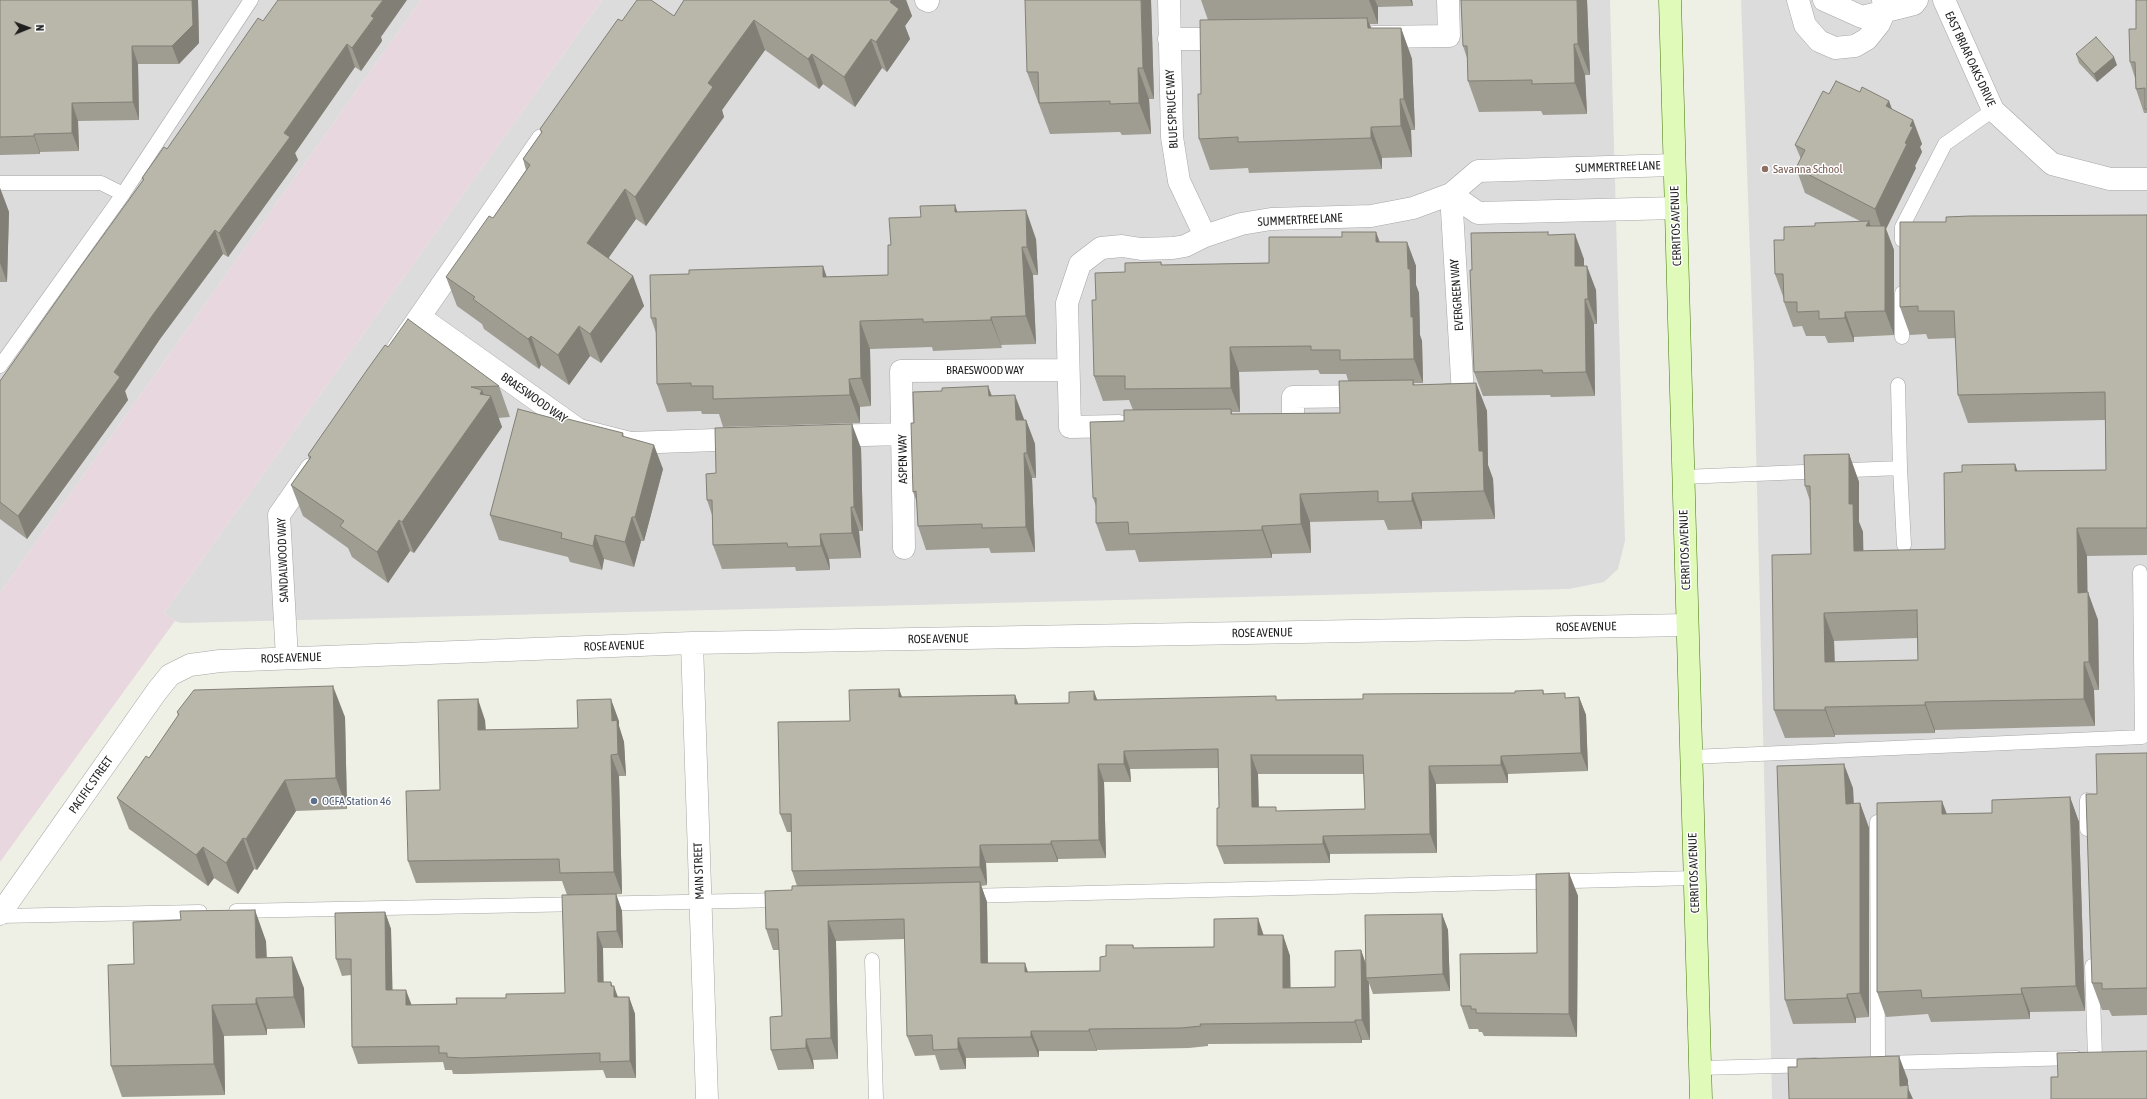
<!DOCTYPE html>
<style>
body{margin:0}
#map{position:relative;width:2147px;height:1099px;overflow:hidden;background:#eff0e5;font-family:"Asap Condensed",sans-serif}
canvas{display:block}
.north{position:absolute;left:8px;top:8px;width:40px;height:40px;-webkit-text-stroke:3px #fff;paint-order:stroke;rotate:89deg;font-size:11px;font-weight:700;line-height:16px;text-align:center;color:#1f1f1f}
.north::after{content:'';display:block;margin:auto;width:14px;height:18px;background:#1f1f1f;clip-path:polygon(50% 0,100% 100%,50% 72%,0 100%)}
</style>
<div id="map">
<canvas width="2147" height="1099"></canvas>
<div class="north">N</div>
</div>
<script>
const c = document.querySelector('canvas').getContext('2d');
c.lineJoin = 'round';
function fillPath(path, color) { c.fillStyle = color; c.fill(path, 'evenodd'); }
const poly = rows => new Path2D(rows.map(r => 'M' + r).join(''));
function strokePath(path, color, width, dash) { c.strokeStyle = color; c.lineWidth = width; c.lineCap = dash ? 'butt' : 'round'; c.setLineDash(dash || []); c.stroke(path); }
function write(font, color, halo, rows, align = 'center') {
  c.font = font + ' "Asap Condensed",sans-serif'; c.lineWidth = 3; c.setLineDash([]); c.textBaseline = 'middle'; c.strokeStyle = halo; c.fillStyle = color; for (const [text, x, y, turn = 0] of rows) {
    c.save(); c.translate(x, y); c.rotate((+turn || 0) * Math.PI / 180); c.textAlign = isNaN(turn) ? turn : align; if (halo) c.strokeText(text, 0, 0); c.fillText(text, 0, 0); c.restore();
  }
}
const residential = poly([
 [0,0,421,0,0,593],
 [602,0,1610,0,1625,541,1618,569,1604,582,1569,589,181,623,175,621,164,613],
 [1741,0,2147,0,2147,1099,1772,1099,1754,368]
]);
const industrial = poly([
 [421,0,602,0,164,613,175,621,0,862,0,593]
]);
const service = poly([
 [0,183,101,183,123,194],
 [1902,240,1902,227,1945,144,1993,110],
 [1902,337,1902,293],
 [0,366,123,194,251,0],
 [1900,468,1904,545],
 [1683,477,1900,468,1898,385],
 [1691,757,2142,737,2140,572],
 [2087,800,2087,829],
 [1877,822,1878,1063],
 [966,896,1695,878],
 [236,911,783,900],
 [0,916,200,912],
 [872,960,876,1099],
 [2092,966,2095,1057],
 [1882,1063,2076,1058],
 [1700,1068,1816,1065]
]);
const minor = poly([
 [926,0,928,1],
 [1169,0,1172,137,1179,181,1205,236],
 [1798,0,1805,25,1819,41,1835,48,1855,46,1867,39,1879,24,1885,11,1883,0],
 [1824,0,1862,17,1914,4,1917,0],
 [1944,0,1993,110,2052,164,2110,179,2147,179],
 [1374,37,1449,36,1448,0],
 [1169,39,1230,39],
 [1451,194,1478,213,1676,208],
 [420,317,579,430,630,443,745,439],
 [398,348,542,140],
 [1446,395,1463,395,1451,194],
 [1275,425,1293,424,1293,397,1369,396],
 [1119,426,1070,427,1067,303,1080,264,1101,248,1122,246,1141,249,1173,248,1185,246,1205,236,1241,224,1271,219,1371,216,1413,208,1451,194,1478,171,1674,165],
 [828,436,902,434],
 [904,548,901,371,1068,370],
 [692,643,707,1099],
 [287,658,279,515,311,469],
 [0,914,157,691,170,675,190,665,220,661,692,643,1687,625]
]);
const secondary = poly([
 [1670,0,1701,1099]
]);
const wall = poly([
 [0,0,198,0,199,43,179,64,138,64,139,120,78,121,79,151,40,152,40,154,0,155],
 [684,0,906,0,912,16,905,26,910,39,887,72,882,68,855,107,823,84,819,89,765,50,722,110,724,117,646,226,636,219,608,258,633,276,644,306,601,363,590,356,569,385,541,365,539,369,484,329,482,324,457,306,446,277,493,218,526,170,523,159,541,133,540,129,622,21,674,16],
 [1151,0,1154,99,1149,99,1151,134,1122,135,1120,132,1050,134,1027,72],
 [1201,0,1412,0,1413,6,1378,7,1378,24,1370,24,1371,28,1401,28,1412,59,1415,130,1411,130,1412,157,1382,158,1382,169,1249,173,1248,168,1210,170,1199,139,1201,94,1208,20],
 [1461,0,1587,0,1590,75,1585,75,1587,114,1543,115,1541,111,1479,112,1468,81,1467,58,1463,46],
 [2147,0,2147,113,2144,113,2136,89,2135,78,2130,62,2136,29],
 [263,21,381,37,382,41,361,71,355,67,295,153,298,160,228,257,223,254,160,339,125,391,128,400,27,539,0,519,0,381,143,180,142,178,167,149],
 [2076,54,2117,65,2097,82,2079,63],
 [1860,92,1889,101,1891,109,1913,120,1922,144,1920,147,1922,152,1915,166,1916,168,1886,229,1894,250,1894,335,1854,337,1854,342,1828,343,1825,336,1806,336,1802,326,1793,327,1784,302,1784,299,1775,274,1784,240,1815,226,1860,221,1805,193,1796,168,1801,159,1795,145,1829,94],
 [0,188,9,212,7,282,0,282],
 [958,212,1036,239,1038,275,1033,275,1036,344,1001,345,1002,348,933,351,932,347,870,349,871,406,860,407,860,423,723,427,719,414,702,414,701,411,667,412,657,384,656,333,651,318,689,274,823,266,826,277,888,275,891,245,921,217],
 [2147,215,2147,555,2087,556,2087,592,2098,620,2099,690,2094,690,2095,726,1935,730,1935,733,1835,735,1835,737,1785,738,1774,710,1811,554,1810,501,1805,486,1849,454,1859,482,1859,522,1863,532,1863,551,1945,549,2018,471,2106,470,2105,420,1968,423,1958,395,1956,338,1928,339,1926,334,1910,335,1900,307,1946,222],
 [1917,638,1918,660,1835,662,1834,641],
 [1549,235,1584,259,1584,266,1596,290,1597,324,1594,324,1595,396,1551,397,1550,395,1483,396,1474,372],
 [1380,242,1407,242,1416,266,1416,285,1419,293,1420,335,1422,341,1423,383,1414,383,1415,385,1476,383,1487,411,1488,465,1493,479,1495,519,1422,521,1422,529,1388,530,1384,520,1310,522,1311,553,1272,554,1272,558,1139,562,1135,550,1106,551,1096,523,1096,506,1093,498,1124,421,1133,410,1129,400,1103,401,1094,376,1096,300,1125,272,1161,262,1162,265,1269,263],
 [1318,370,1320,374,1346,374,1348,380,1340,413,1232,414,1232,412,1240,412,1239,372],
 [388,347,499,386,510,417,498,418,502,427,414,553,410,551,388,583,352,557,348,548,303,516,291,485,309,459,308,455],
 [988,386,992,396,1024,420,1026,420,1035,444,1036,478,1032,478,1035,552,991,553,989,548,926,550,918,526,917,502,913,492,914,423,942,391],
 [556,419,623,433,624,437,663,469,644,541,641,541,634,567,604,559,602,570,570,562,568,557,499,540,490,515],
 [861,448,863,531,859,531,861,558,829,559,830,570,796,571,795,567,722,569,713,545,712,515,707,500,716,473],
 [899,689,902,697,1015,695,1018,704,1069,703,1097,700,1278,700,1363,699,1515,693,1543,690,1544,694,1567,698,1579,697,1586,715,1588,771,1508,774,1508,783,1436,784,1437,853,1330,854,1330,863,1224,864,1217,846,1219,808,1219,768,1130,769,1131,782,1104,782,1106,858,1058,859,1058,862,986,863,987,885,981,886,987,902,988,963,1028,972,1100,971,1106,956,1133,945,1134,948,1214,947,1264,935,1283,935,1290,956,1290,988,1335,987,1361,950,1366,965,1442,914,1448,930,1450,991,1373,994,1369,983,1370,1040,1362,1040,1362,1043,1208,1044,1208,1046,1189,1048,1097,1050,1097,1051,1039,1051,1039,1057,966,1058,966,1069,940,1070,935,1055,915,1056,907,1036,905,939,836,941,838,1059,813,1060,814,1069,778,1070,771,1050,782,1016,779,950,773,950,766,929,792,890,797,886,792,871,791,832,787,832,780,814,850,721],
 [1258,774,1364,774,1365,809,1277,811,1259,807],
 [177,712,345,717,347,809,296,811,257,870,254,869,238,894,214,878,208,886,129,829,117,798,149,758,178,716],
 [485,720,486,730,578,728,619,721,619,726,624,742,626,776,619,776,622,894,567,895,562,881,416,883,408,861,440,790],
 [2147,753,2147,1015,2112,1016,2109,1010,2102,1010,2092,983,2097,794],
 [1853,788,1854,803,1860,803,1869,828,1869,1017,1856,1018,1856,1023,1793,1024,1785,1000],
 [2070,797,2079,822,2085,1011,2030,1012,2030,1019,1931,1022,1928,1014,1886,1017,1877,992,1947,814,1992,813],
 [1569,873,1578,896,1577,1037,1484,1036,1482,1032,1479,1032,1478,1029,1469,1029,1461,1006,1537,953],
 [616,894,622,911,623,948,603,948,603,982,612,986,618,997,629,997,635,1014,636,1078,606,1078,603,1070,467,1074,453,1074,452,1070,445,1070,443,1062,358,1064,352,1047,351,975,342,976,336,959,385,912,391,929,392,990,411,1005,457,1004,506,998,565,993],
 [266,941,267,958,304,988,305,1028,267,1029,267,1035,224,1036,225,1095,122,1097,111,1066,134,964]
]);
const shadedWall = poly([
 [192,0,198,0,199,43,179,64,172,46],
 [383,0,407,0,381,37,382,41,361,71,352,48,371,16],
 [892,0,906,0,912,16,905,26,910,39,887,72,876,42,890,2],
 [1141,0,1151,0,1154,99,1143,68],
 [1369,0,1375,0,1378,7,1378,24],
 [1410,0,1412,0,1413,6],
 [1577,0,1587,0,1590,75,1578,44],
 [1367,18,1379,49,1368,28],
 [754,20,765,50,722,110,724,117,646,226,635,197,708,83],
 [1401,28,1412,59,1415,130,1404,99],
 [871,39,882,68,855,107,844,77],
 [347,44,355,67,295,153,298,160,228,257,219,233,284,133],
 [1574,44,1585,75,1587,114,1575,83],
 [132,46,138,64,139,120,133,102],
 [812,54,823,84,819,89,808,59],
 [2114,57,2117,65,2097,82,2094,74],
 [1138,68,1149,99,1151,134,1139,103],
 [1400,99,1411,130,1412,157,1401,126],
 [1889,101,1898,125,1886,106],
 [72,103,78,121,79,151,72,133],
 [1913,120,1922,144,1920,147,1922,152,1915,166,1916,168,1886,229,1894,250,1894,335,1885,311,1883,233,1875,209,1905,143,1910,126],
 [1371,127,1382,158,1382,169,1371,138],
 [34,134,40,152,40,154,34,136],
 [0,188,9,212,7,282,0,263],
 [625,189,636,219,598,273,587,243],
 [955,205,965,233,955,212],
 [1026,210,1036,239,1038,275,1027,247],
 [1869,221,1877,245,1866,226],
 [215,230,223,254,160,339,125,391,128,400,27,539,18,516,152,316],
 [1376,232,1385,256,1376,242],
 [1575,234,1584,259,1584,291,1575,266],
 [1407,242,1416,266,1416,285,1419,293,1420,335,1422,341,1423,383,1414,359,1408,269],
 [1022,247,1033,275,1036,344,1026,316],
 [823,266,833,295,823,277],
 [1587,266,1596,290,1597,324,1588,299],
 [633,276,644,306,601,363,590,334],
 [1585,299,1594,324,1595,396,1586,372],
 [1845,312,1854,337,1854,342,1845,318],
 [991,317,1001,345,1002,348,991,320],
 [860,321,870,349,871,406,861,378],
 [579,326,590,356,569,385,558,355],
 [531,336,541,365,539,369,528,339],
 [1230,347,1239,372,1240,412,1231,388],
 [849,379,860,407,860,423,850,395],
 [1476,383,1487,411,1488,465,1493,479,1495,519,1484,491,1479,451],
 [988,386,997,411,989,396],
 [482,390,487,402,491,396,502,427,414,553,402,522],
 [1015,395,1024,419,1025,444,1016,420],
 [1026,420,1035,444,1036,478,1027,453],
 [852,424,861,448,863,531,854,507],
 [654,445,663,469,644,541,635,517],
 [1024,453,1032,478,1035,552,1026,527],
 [1849,454,1859,482,1859,522,1863,532,1864,579,1854,551,1849,504],
 [2015,464,2025,492,2015,471],
 [1412,493,1422,521,1422,529,1412,501],
 [1300,494,1310,522,1311,553,1301,524],
 [851,507,859,531,861,558,852,533],
 [632,517,641,541,634,567,625,542],
 [399,520,410,551,388,583,377,552],
 [1262,526,1272,554,1272,558,1262,530],
 [2077,528,2087,556,2088,620,2078,593],
 [820,534,829,559,830,570,821,546],
 [595,535,604,559,602,570,593,546],
 [2088,592,2098,620,2099,690,2089,662],
 [1824,613,1834,641,1835,690,1825,662],
 [2084,662,2094,690,2095,726,2084,699],
 [333,686,345,717,347,809,336,778],
 [899,689,906,708,899,697],
 [1094,691,1101,710,1094,700],
 [1015,695,1022,714,1015,704],
 [1579,697,1586,715,1588,771,1581,753],
 [478,699,485,720,486,752,478,730],
 [611,699,619,721,619,726,624,742,626,776,618,754,612,721],
 [1925,702,1935,730,1935,733,1925,705],
 [1825,707,1835,735,1835,737,1825,710],
 [1124,751,1130,769,1131,782,1124,764],
 [611,755,619,776,622,894,614,872],
 [1251,755,1258,774,1259,826,1252,807],
 [1501,756,1508,774,1508,783,1501,765],
 [1098,764,1104,782,1106,858,1099,840],
 [1844,764,1853,788,1854,828,1846,804],
 [1429,766,1436,784,1437,853,1430,834],
 [285,780,296,811,257,870,246,839],
 [2070,797,2079,822,2085,1011,2076,986],
 [1942,801,1951,825,1942,814],
 [1860,803,1869,828,1869,1017,1860,993],
 [1323,836,1330,854,1330,863,1323,844],
 [243,838,254,869,238,894,226,863],
 [1051,841,1058,859,1058,862,1051,844],
 [980,845,986,863,987,885,980,867],
 [203,847,214,878,208,886,196,855],
 [1569,873,1578,896,1577,1037,1569,1014],
 [980,882,987,902,988,984,981,963],
 [616,894,622,911,623,948,617,931],
 [255,910,266,941,267,989,256,958],
 [385,912,391,929,393,1007,386,990],
 [1442,914,1448,930,1450,991,1443,974],
 [1258,918,1265,939,1258,935],
 [828,921,836,941,838,1059,831,1038],
 [597,932,603,948,604,998,598,982],
 [1283,935,1290,956,1291,1008,1283,988],
 [1361,950,1368,970,1366,978,1369,983,1370,1040,1362,1020],
 [292,957,304,988,305,1028,294,997],
 [1025,963,1032,984,1025,972],
 [611,982,614,991,614,986,620,1003,620,1014,611,986],
 [2021,988,2030,1012,2030,1019,2022,994],
 [406,990,412,1006,406,1005],
 [1847,994,1856,1018,1856,1023,1847,998],
 [629,997,635,1014,636,1078,630,1061],
 [256,998,267,1029,267,1035,256,1004],
 [212,1005,224,1036,225,1095,214,1064],
 [1355,1020,1362,1040,1362,1043,1355,1022],
 [1089,1029,1097,1050,1097,1051,1089,1031],
 [1031,1031,1039,1051,1039,1057,1031,1037],
 [958,1038,966,1058,966,1069,958,1049],
 [806,1039,813,1060,814,1069,806,1048],
 [1899,1056,1908,1080,1908,1088,1913,1099,1905,1099,1900,1086]
]);
const building = poly([
 [0,0,192,0,193,25,172,46,132,46,133,102,72,103,72,133,34,134,34,136,0,137,0,0],
 [278,0,383,0,371,16,374,18,352,48,347,44,284,133,290,137,219,233,215,230,152,316,114,372,120,377,18,516,0,502,0,381,81,266,144,179,142,178,164,147,167,149,258,18,263,21,278,0],
 [637,0,651,0,674,16,684,0,892,0,890,2,899,9,876,42,871,39,844,77,812,54,808,59,754,20,708,83,713,87,635,197,625,189,587,243,633,276,590,334,579,326,558,355,531,336,528,339,473,299,475,297,446,277,489,216,493,218,530,165,523,159,542,132,540,129,618,19,622,21,637,0],
 [1025,0,1141,0,1143,68,1138,68,1139,103,1110,104,1110,101,1039,103,1038,72,1027,72,1025,0],
 [1461,0,1577,0,1578,44,1574,44,1575,83,1532,84,1532,80,1468,81,1467,46,1463,46,1461,0],
 [2136,0,2147,0,2147,109,2145,109,2145,88,2136,89,2135,62,2130,62,2129,29,2136,29,2136,0],
 [1367,18,1368,28,1401,28,1404,99,1400,99,1401,126,1371,127,1371,138,1238,142,1238,137,1199,139,1198,94,1201,94,1200,20,1367,18],
 [2096,37,2114,57,2094,74,2076,54,2096,37],
 [1836,81,1860,92,1862,87,1889,101,1886,106,1913,120,1910,126,1913,127,1905,143,1907,144,1875,209,1796,168,1805,150,1795,145,1823,91,1829,94,1836,81],
 [955,205,955,212,1026,210,1027,247,1022,247,1026,316,991,317,991,320,923,322,923,319,860,321,861,378,849,379,850,395,713,399,713,386,691,386,691,383,657,384,656,318,651,318,650,275,689,274,689,270,823,266,823,277,888,275,888,245,891,245,889,218,921,217,920,206,955,205],
 [2147,215,2147,528,2077,528,2078,593,2088,592,2089,662,2084,662,2084,699,1925,702,1925,705,1825,707,1825,710,1774,710,1772,555,1811,554,1810,486,1805,486,1804,455,1849,454,1849,504,1853,504,1854,551,1945,549,1944,473,1962,472,1962,465,2015,464,2015,471,2106,470,2105,392,1958,395,1954,311,1918,311,1918,306,1900,307,1900,222,1946,222,1946,217,1970,216,2147,215],
 [1917,610,1918,660,1825,662,1824,613,1917,610],
 [1869,221,1866,226,1885,226,1885,311,1845,312,1845,318,1819,319,1819,311,1797,312,1797,302,1784,302,1783,274,1775,274,1774,240,1784,240,1784,227,1815,226,1815,223,1869,221],
 [1342,232,1376,232,1376,242,1407,242,1408,269,1410,269,1411,317,1413,317,1414,359,1340,360,1340,350,1311,350,1311,346,1230,347,1231,388,1125,389,1125,376,1094,376,1092,300,1096,300,1095,273,1125,272,1125,263,1161,262,1161,265,1269,263,1269,237,1342,237,1342,232],
 [1548,232,1548,235,1575,234,1575,266,1587,266,1588,299,1585,299,1586,372,1543,373,1542,370,1474,372,1470,270,1472,270,1471,233,1548,232],
 [408,319,499,386,471,387,482,390,480,394,491,396,402,522,399,520,377,552,340,526,344,521,291,485,311,457,308,455,367,370,385,345,388,347,408,319],
 [1413,380,1413,385,1476,383,1479,451,1483,451,1484,491,1412,493,1412,501,1378,502,1378,491,1300,494,1301,524,1262,526,1262,530,1129,534,1128,522,1096,523,1096,498,1093,498,1090,422,1124,421,1124,410,1231,409,1231,414,1340,413,1339,381,1413,380],
 [988,386,989,396,1015,395,1016,420,1026,420,1027,453,1024,453,1026,527,982,528,982,524,918,526,916,491,913,492,911,423,914,423,913,392,942,391,942,388,988,386],
 [518,409,556,419,556,416,623,433,622,436,654,445,635,517,632,517,625,542,595,535,593,546,561,538,562,533,490,515,518,409],
 [852,424,854,507,851,507,852,533,820,534,821,546,788,547,787,543,713,545,712,500,707,500,706,474,716,473,715,428,852,424],
 [333,686,336,778,285,780,246,839,243,838,226,863,203,847,196,855,117,798,146,756,149,758,179,714,177,712,194,690,333,686],
 [899,689,899,697,1015,695,1015,704,1069,703,1069,692,1094,691,1094,700,1276,696,1276,700,1363,699,1363,694,1515,693,1515,691,1543,690,1543,694,1565,693,1565,698,1579,697,1581,753,1501,756,1501,765,1429,766,1430,834,1323,836,1323,844,1217,846,1217,808,1219,808,1218,749,1124,751,1124,764,1098,764,1099,840,1051,841,1051,844,980,845,980,867,792,871,791,814,780,814,778,722,850,721,849,690,899,689],
 [1251,755,1363,755,1365,809,1276,811,1276,807,1252,807,1251,755],
 [478,699,478,730,578,728,577,700,611,699,612,721,617,720,618,754,611,755,614,872,560,873,559,859,408,861,406,791,440,790,438,700,478,699],
 [2147,753,2147,988,2102,989,2102,983,2092,983,2086,794,2097,794,2096,754,2147,753],
 [1844,764,1846,804,1860,803,1860,993,1847,994,1847,998,1785,1000,1777,766,1844,764],
 [2070,797,2076,986,2021,988,2022,994,1922,998,1921,990,1877,992,1877,803,1942,801,1942,814,1992,813,1992,800,2070,797],
 [1569,873,1569,1014,1476,1013,1476,1009,1471,1009,1471,1006,1461,1006,1460,954,1537,953,1536,874,1569,873],
 [980,882,981,963,1025,963,1025,972,1100,971,1100,957,1106,956,1106,945,1133,945,1133,948,1214,947,1214,919,1258,918,1258,935,1283,935,1283,988,1335,987,1335,951,1361,950,1362,1020,1355,1020,1355,1022,1200,1024,1201,1026,1181,1028,1089,1029,1089,1031,1031,1031,1031,1037,958,1038,958,1049,933,1050,932,1035,907,1036,904,919,828,921,831,1038,806,1039,806,1048,771,1050,770,1017,782,1016,778,929,766,929,765,891,792,890,792,886,980,882],
 [616,894,617,931,597,932,598,982,611,982,611,986,614,986,614,997,629,997,630,1061,600,1062,600,1053,461,1058,447,1057,447,1053,439,1053,439,1046,352,1047,351,959,336,959,335,913,385,912,386,990,406,990,406,1005,457,1004,456,998,506,998,506,994,565,993,562,895,616,894],
 [255,910,256,958,292,957,294,997,256,998,256,1004,212,1005,214,1064,111,1066,108,965,134,964,133,922,181,920,180,911,255,910],
 [1442,914,1443,974,1366,978,1365,915,1442,914],
 [2147,1051,2147,1099,2051,1099,2051,1077,2058,1077,2057,1053,2147,1051],
 [1899,1056,1900,1086,1908,1085,1908,1099,1789,1099,1788,1067,1797,1067,1797,1059,1899,1056]
]);
const markers = [
 [1765,169,4,"#8d6e63"],
 [314,801,4,"#5c6f8a"]
];
const streetNames = [
 ["EAST BRIAR OAKS DRIVE",1970,59,65],
 ["BLUE SPRUCE WAY",1172,109,-93],
 ["SUMMERTREE LANE",1618,167,-2],
 ["SUMMERTREE LANE",1300,220,-3],
 ["CERRITOS AVENUE",1676,226,-92],
 ["EVERGREEN WAY",1457,295,-94],
 ["BRAESWOOD WAY",985,370],
 ["BRAESWOOD WAY",534,398,35],
 ["ASPEN WAY",903,459,-91],
 ["CERRITOS AVENUE",1685,550,-92],
 ["SANDALWOOD WAY",283,560,-92],
 ["ROSE AVENUE",1586,627,-1],
 ["ROSE AVENUE",1262,633,-1],
 ["ROSE AVENUE",938,639,-1],
 ["ROSE AVENUE",614,646,-2],
 ["ROSE AVENUE",291,658,-2],
 ["PACIFIC STREET",91,785,-55],
 ["MAIN STREET",699,871,-92],
 ["CERRITOS AVENUE",1694,873,-92]
];
const educationNames = [
 ["Savanna School",1773,169]
];
const serviceNames = [
 ["OCFA Station 46",322,801]
];
fillPath(residential, '#dddcdc');
fillPath(industrial, '#e9d7df');
strokePath(service, '#a6a6a6', 15);
strokePath(minor, '#a6a6a6', 23);
strokePath(secondary, '#427705', 23);
strokePath(service, '#fff', 14);
strokePath(minor, '#fff', 22);
strokePath(secondary, '#e0fab9', 22);
fillPath(wall, '#9f9d92');
fillPath(shadedWall, '#827f77');
fillPath(building, '#b9b6aa');
strokePath(building, '#827f77', 1);
for (const [x, y, r, color] of markers) { const dot = new Path2D(); dot.arc(x, y, r, 0, 2 * Math.PI); c.fillStyle = color; c.fill(dot); strokePath(dot, '#fff', 1.5); }
write('12px', '#1f1f1f', '#fff', streetNames);
write('12px', '#785e54', '#fff', educationNames, 'left');
write('12px', '#4e5e75', '#fff', serviceNames, 'left');
</script>
